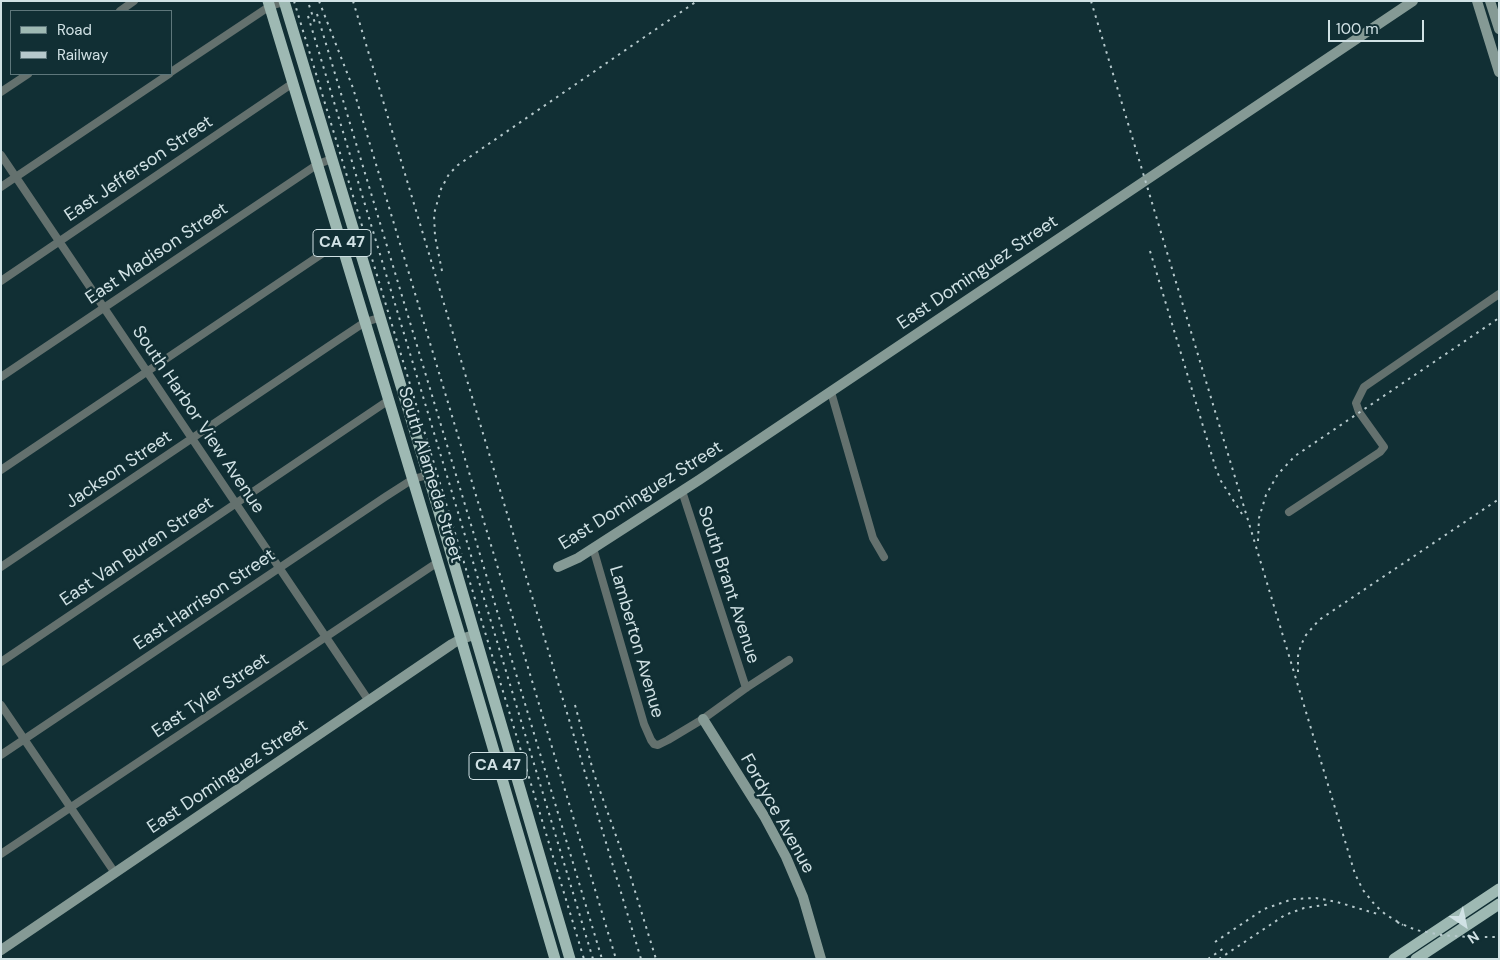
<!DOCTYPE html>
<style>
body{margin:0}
#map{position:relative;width:1500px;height:960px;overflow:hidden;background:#112f34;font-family:"DM Sans",sans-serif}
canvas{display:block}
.frame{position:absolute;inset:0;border:2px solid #d1e2e5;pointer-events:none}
.legend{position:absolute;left:10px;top:10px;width:162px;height:65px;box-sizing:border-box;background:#112f34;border:1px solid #5e777b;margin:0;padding:6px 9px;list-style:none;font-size:15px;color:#d1e2e5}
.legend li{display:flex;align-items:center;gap:10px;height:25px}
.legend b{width:25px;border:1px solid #5e777b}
.north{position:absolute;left:1440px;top:900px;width:50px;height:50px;-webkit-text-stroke:4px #112f34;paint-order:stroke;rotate:146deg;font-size:14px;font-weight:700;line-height:20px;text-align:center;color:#d1e2e5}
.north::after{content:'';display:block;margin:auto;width:18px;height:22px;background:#d1e2e5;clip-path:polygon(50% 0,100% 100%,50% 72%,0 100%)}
.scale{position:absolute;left:1328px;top:20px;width:96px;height:22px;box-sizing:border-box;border:2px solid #d1e2e5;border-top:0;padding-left:6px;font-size:15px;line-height:18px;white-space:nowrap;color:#d1e2e5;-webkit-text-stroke:4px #112f34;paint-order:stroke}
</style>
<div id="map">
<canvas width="1500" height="960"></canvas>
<div class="frame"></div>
<ul class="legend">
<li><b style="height:6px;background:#9eb9b3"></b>Road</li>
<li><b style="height:6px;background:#b6c9cc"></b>Railway</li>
</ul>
<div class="north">N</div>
<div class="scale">100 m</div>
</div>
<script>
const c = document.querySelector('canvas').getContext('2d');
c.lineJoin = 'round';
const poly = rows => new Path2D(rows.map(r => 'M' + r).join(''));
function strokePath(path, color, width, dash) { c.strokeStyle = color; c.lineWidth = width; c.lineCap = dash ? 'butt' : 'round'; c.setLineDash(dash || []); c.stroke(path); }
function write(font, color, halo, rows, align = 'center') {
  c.font = font + ' "DM Sans",sans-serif'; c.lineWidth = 5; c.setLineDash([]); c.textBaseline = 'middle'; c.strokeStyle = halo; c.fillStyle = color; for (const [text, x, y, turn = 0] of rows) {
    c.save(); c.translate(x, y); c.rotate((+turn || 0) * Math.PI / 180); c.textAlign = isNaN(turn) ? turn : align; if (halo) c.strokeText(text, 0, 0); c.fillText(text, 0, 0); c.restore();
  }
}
const street = poly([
 [120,11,134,1],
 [171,72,270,6,284,2],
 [1,92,28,74],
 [1,155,369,701],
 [1,187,169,74],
 [1,281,293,83],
 [1,377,318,164,332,159],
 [831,392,873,538,884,557],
 [1,470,341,241],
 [682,491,746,688],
 [1289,512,1380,452,1384,447,1359,412,1356,403,1364,387,1499,294],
 [593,548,644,724,651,740,654,744,658,745,668,740,703,719,746,688,789,660],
 [1,567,338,340,365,322,379,318],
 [1,662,389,400],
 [1,705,115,873],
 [1,755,385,497,413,479,428,475],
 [1,854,438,562]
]);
const secondary = poly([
 [1477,1,1499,72],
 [1490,1,1499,29],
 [558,567,578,558,699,480,1413,1],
 [703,719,764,816,786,857,803,897,821,959],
 [1,950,452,644,461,639,474,635]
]);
const primary = poly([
 [268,1,461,639,555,959],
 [284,1,428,475,570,959],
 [1394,959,1499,889],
 [1416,959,1499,904]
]);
const rail = poly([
 [294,1,584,959],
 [319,1,353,88,616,959],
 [353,1,641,959],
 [1091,1,1355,874,1363,890,1375,905,1385,914,1403,925],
 [309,5,315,23],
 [317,14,602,959],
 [308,16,593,959],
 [1150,251,1216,469,1221,481,1242,514],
 [442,271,435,236,434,214,441,189,449,174,458,165,697,1],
 [1258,541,1259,518,1266,495,1278,474,1295,456,1499,318],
 [1298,672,1298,656,1301,645,1306,635,1319,620,1499,499],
 [575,705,594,774,630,875,656,959],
 [1397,922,1416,930,1441,935,1469,937,1499,937],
 [1215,942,1264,909,1293,899,1316,898,1337,902,1381,915],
 [1208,959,1224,948],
 [1219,959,1285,915,1304,908,1331,904]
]);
const shields = [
 [342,243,58],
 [498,766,58]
];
const shieldNames = [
 ["CA 47",342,243],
 ["CA 47",498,766]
];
const streetNames = [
 ["East Jefferson Street",139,169,-34],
 ["East Madison Street",157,254,-34],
 ["East Dominguez Street",978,273,-34],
 ["South Harbor View Avenue",198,420,56],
 ["Jackson Street",119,470,-34],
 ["South Alameda Street",430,475,73],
 ["East Dominguez Street",641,496,-32],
 ["East Van Buren Street",137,552,-34],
 ["South Brant Avenue",728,585,72],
 ["East Harrison Street",205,600,-34],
 ["Lamberton Avenue",636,642,74],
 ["East Tyler Street",211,696,-34],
 ["East Dominguez Street",228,777,-34],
 ["Fordyce Avenue",777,814,61]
];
strokePath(street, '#64716e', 8);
strokePath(secondary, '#859a95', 10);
strokePath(primary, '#9eb9b3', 11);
strokePath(rail, '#b6c9cc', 2, [2.5, 5]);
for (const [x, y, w] of shields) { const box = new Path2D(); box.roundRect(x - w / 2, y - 13.5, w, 27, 4); c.fillStyle = '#112f34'; c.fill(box); strokePath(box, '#d1e2e5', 1); }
write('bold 16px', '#d1e2e5', null, shieldNames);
write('18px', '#d1e2e5', '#112f34', streetNames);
</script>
